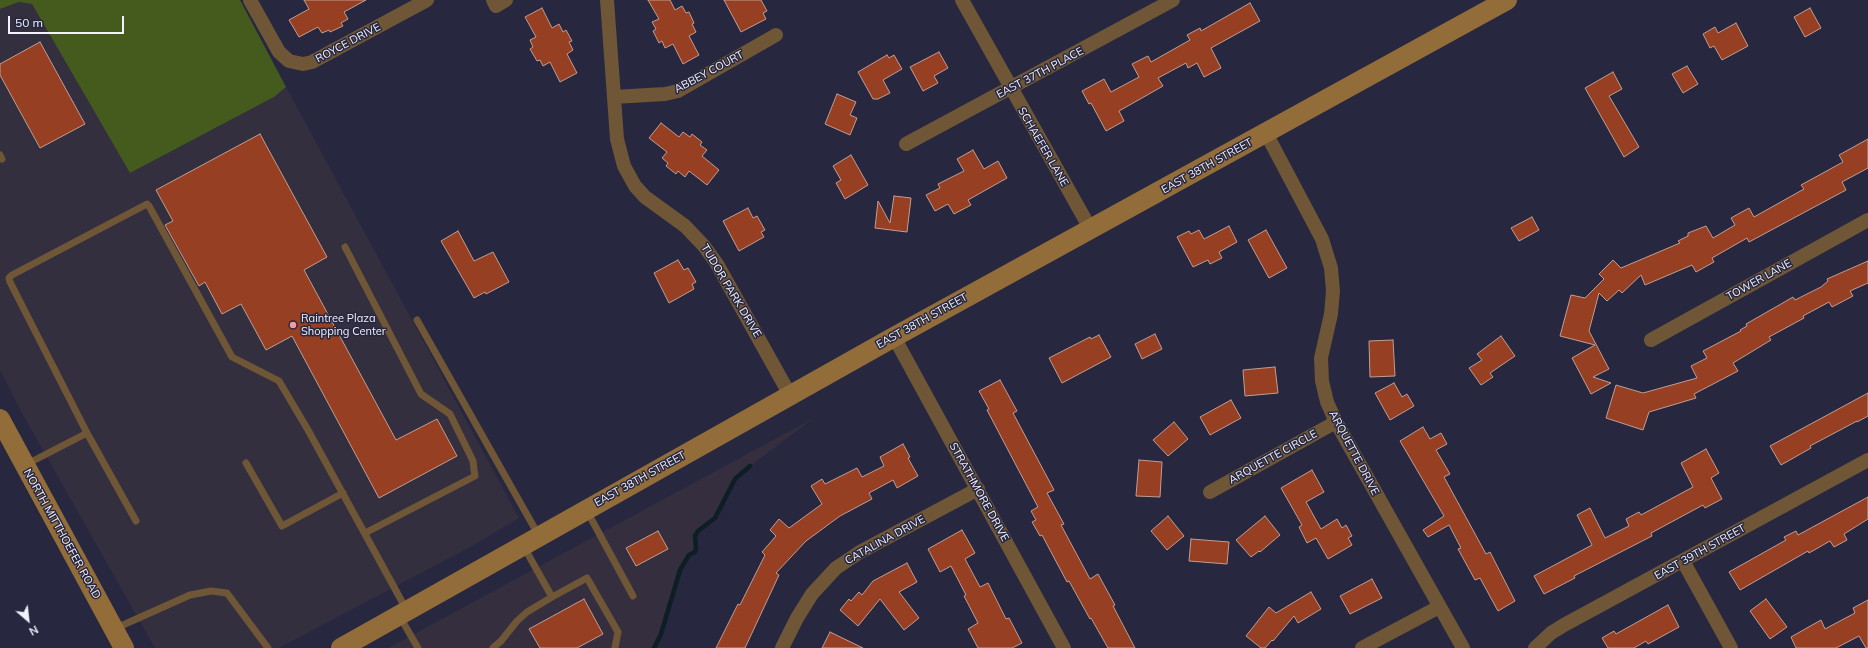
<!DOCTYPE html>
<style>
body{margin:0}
#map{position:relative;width:1868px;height:648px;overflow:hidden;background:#272740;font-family:Mulish,sans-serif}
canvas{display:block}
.north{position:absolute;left:8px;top:600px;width:40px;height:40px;-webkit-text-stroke:3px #272740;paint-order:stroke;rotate:152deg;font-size:11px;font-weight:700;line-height:16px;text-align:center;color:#f2f2fd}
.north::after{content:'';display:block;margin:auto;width:14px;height:18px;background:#f2f2fd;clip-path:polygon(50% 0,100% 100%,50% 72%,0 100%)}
.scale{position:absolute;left:8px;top:16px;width:116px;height:18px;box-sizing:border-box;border:2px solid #f2f2fd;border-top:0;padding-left:5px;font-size:12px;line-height:14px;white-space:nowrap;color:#f2f2fd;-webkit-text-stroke:3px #272740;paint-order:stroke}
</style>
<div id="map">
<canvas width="1868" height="648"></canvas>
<div class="north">N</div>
<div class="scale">50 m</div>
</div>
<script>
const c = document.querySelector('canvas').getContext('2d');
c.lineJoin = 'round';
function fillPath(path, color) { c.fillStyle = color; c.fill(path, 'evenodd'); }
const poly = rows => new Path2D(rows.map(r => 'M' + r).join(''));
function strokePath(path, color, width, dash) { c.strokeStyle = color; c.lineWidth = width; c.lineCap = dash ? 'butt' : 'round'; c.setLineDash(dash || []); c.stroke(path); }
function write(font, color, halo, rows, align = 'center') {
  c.font = font + ' Mulish,sans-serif'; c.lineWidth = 3; c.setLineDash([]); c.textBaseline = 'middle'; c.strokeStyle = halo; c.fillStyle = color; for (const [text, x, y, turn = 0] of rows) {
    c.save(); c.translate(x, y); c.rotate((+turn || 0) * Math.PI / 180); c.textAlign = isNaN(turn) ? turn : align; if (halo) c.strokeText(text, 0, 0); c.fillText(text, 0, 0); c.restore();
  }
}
const commercial = poly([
 [814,418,750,466,735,479,715,518,698,531,695,536,696,548,695,552,689,555,680,570,661,634,654,648,388,648]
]);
const industrial = poly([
 [19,2,32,4,130,173,274,97,286,87,519,518,474,545,279,648,155,648,23,415,0,370,0,9]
]);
const green = poly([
 [0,0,240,0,286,87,274,97,130,173,32,4,19,2,0,9]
]);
const stream = poly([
 [654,648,661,634,680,570,689,555,695,552,696,548,695,536,698,531,715,518,735,479,750,466]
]);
const building = poly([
 [304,0,366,0,344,12,348,19,341,23,343,26,330,32,329,30,322,33,318,27,299,37,289,20,309,9,304,0],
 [648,0,670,0,675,10,682,6,686,13,689,12,694,23,692,24,696,32,689,36,699,55,683,64,673,44,665,48,662,41,659,43,653,31,656,29,652,22,659,19,648,0],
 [724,0,761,0,767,11,763,13,766,19,741,32,724,0],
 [1250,3,1260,21,1211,48,1221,68,1204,77,1197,63,1188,68,1186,63,1158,78,1163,86,1119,111,1124,121,1106,131,1091,103,1089,104,1082,91,1104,79,1111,92,1139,77,1132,64,1148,56,1151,62,1190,40,1187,35,1200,28,1201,31,1250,3],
 [542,8,552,28,559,24,563,32,566,30,572,41,569,42,573,50,567,54,577,73,560,82,550,62,543,66,540,60,537,61,530,49,533,47,530,40,536,37,525,17,542,8],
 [1810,8,1821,28,1805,37,1794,17,1810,8],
 [1736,23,1748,46,1722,60,1714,46,1710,48,1703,34,1715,27,1718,33,1736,23],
 [40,42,85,124,40,148,0,75,0,64,40,42],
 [939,52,948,68,934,76,938,83,923,91,910,67,939,52],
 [887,55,889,58,894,55,902,69,883,80,890,93,878,99,873,99,858,72,887,55],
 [1687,66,1698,84,1683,93,1672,74,1687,66],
 [1613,72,1622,89,1609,96,1639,147,1624,157,1585,88,1613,72],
 [837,94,856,102,850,115,857,118,850,135,825,124,837,94],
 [661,123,679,137,683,132,690,137,692,134,702,142,700,145,707,150,702,156,719,170,707,185,689,171,685,177,678,171,676,174,666,166,668,163,662,158,667,152,649,138,661,123],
 [260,134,327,257,304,270,396,440,437,419,457,456,379,498,292,336,266,350,241,304,222,314,205,282,199,286,165,225,173,221,156,190,260,134],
 [1868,139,1868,168,1842,182,1846,190,1749,242,1747,238,1712,258,1714,262,1696,272,1692,265,1645,285,1641,275,1622,293,1619,290,1607,301,1599,293,1589,331,1609,369,1593,377,1611,383,1591,394,1572,358,1595,345,1560,336,1571,295,1585,298,1604,279,1599,274,1613,260,1621,268,1680,243,1678,241,1688,236,1688,233,1706,226,1713,238,1735,225,1731,218,1749,208,1754,217,1804,189,1801,185,1843,162,1839,155,1868,139],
 [973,150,984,169,998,161,1007,178,968,200,971,205,954,214,948,204,935,211,926,195,940,188,938,184,964,171,957,159,973,150],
 [851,155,868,185,845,199,836,183,841,180,833,166,851,155],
 [894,196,911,198,907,232,875,228,878,201,890,223,894,196],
 [748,208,753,218,757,216,765,230,761,232,764,237,739,251,723,221,748,208],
 [1532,217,1539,230,1519,241,1511,228,1532,217],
 [1229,226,1237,242,1219,252,1222,258,1210,264,1208,260,1193,267,1177,237,1189,231,1191,234,1199,230,1204,239,1229,226],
 [1266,230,1287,268,1269,278,1248,240,1266,230],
 [458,231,474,261,493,252,509,282,486,294,485,292,474,298,441,241,458,231],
 [678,260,684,270,688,268,696,282,692,284,694,289,669,303,654,273,678,260],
 [1868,261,1868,283,1850,291,1853,296,1832,307,1829,302,1803,316,1804,318,1769,337,1771,340,1733,363,1738,371,1694,394,1696,398,1649,412,1643,430,1606,418,1616,385,1643,393,1697,378,1691,366,1707,358,1703,351,1741,331,1740,330,1747,326,1746,324,1781,304,1793,297,1795,300,1821,287,1828,281,1827,279,1868,261],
 [1155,334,1162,349,1142,359,1135,344,1155,334],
 [1099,335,1111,357,1062,383,1049,358,1090,337,1091,339,1099,335],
 [1501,336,1515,356,1490,373,1493,377,1481,385,1469,368,1482,360,1477,354,1501,336],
 [1393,340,1395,376,1370,377,1369,341,1393,340],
 [1275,367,1278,393,1245,396,1243,370,1275,367],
 [1000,380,1017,411,1013,413,1054,490,1047,493,1064,524,1061,525,1090,579,1098,574,1115,605,1113,606,1135,648,1108,648,1091,618,1090,619,1069,581,1067,582,1042,535,1040,536,1032,522,1036,520,1031,511,1038,507,987,410,989,409,979,391,1000,380],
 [1394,383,1402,397,1407,394,1414,406,1390,420,1375,393,1394,383],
 [1868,393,1868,416,1857,422,1857,421,1810,446,1811,448,1781,465,1770,446,1868,393],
 [1231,400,1241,418,1210,435,1200,417,1231,400],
 [1174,422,1188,439,1168,456,1153,440,1174,422],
 [1423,427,1430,439,1441,433,1447,444,1436,450,1450,474,1444,477,1486,554,1490,552,1515,601,1498,611,1480,578,1475,580,1458,549,1461,548,1449,525,1428,537,1423,530,1444,516,1400,441,1423,427],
 [903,444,910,457,908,458,918,476,897,488,893,480,869,493,872,499,840,516,806,541,776,573,779,575,745,648,716,648,738,604,740,605,765,555,762,552,776,536,770,530,779,519,789,528,822,504,811,486,822,479,825,484,857,468,862,477,884,466,880,457,903,444],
 [1706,449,1719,473,1711,478,1722,499,1705,508,1703,505,1651,533,1652,536,1574,576,1575,578,1544,594,1534,576,1592,545,1577,515,1590,508,1605,538,1629,526,1626,519,1639,512,1641,515,1693,487,1681,463,1706,449],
 [1139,460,1162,462,1160,497,1136,496,1139,460],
 [1312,470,1324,492,1306,502,1321,529,1337,519,1342,528,1346,525,1352,536,1348,538,1352,545,1328,559,1316,538,1307,543,1299,527,1302,525,1281,488,1312,470],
 [1868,497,1868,519,1844,534,1847,540,1834,547,1830,541,1809,553,1808,551,1740,590,1729,572,1786,540,1784,537,1796,531,1798,535,1868,497],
 [1168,516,1184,536,1167,550,1151,531,1168,516],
 [1265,516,1280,535,1260,552,1259,551,1251,557,1236,540,1265,516],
 [962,530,975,553,965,559,980,587,988,583,1006,619,1009,618,1022,643,1012,648,978,648,968,629,978,623,964,596,966,595,951,566,940,572,928,549,962,530],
 [658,531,668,549,636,566,626,548,658,531],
 [1191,539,1229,542,1227,564,1189,561,1191,539],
 [907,563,917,582,899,592,919,618,904,630,880,599,858,626,840,610,849,599,851,601,859,592,862,595,873,581,907,563],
 [1372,579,1382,598,1350,614,1340,596,1372,579],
 [1311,592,1321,609,1298,623,1294,616,1273,641,1272,640,1265,648,1261,648,1246,636,1269,607,1276,613,1311,592],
 [584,599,603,634,577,648,540,648,529,629,584,599],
 [1766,599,1787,627,1770,639,1750,611,1766,599],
 [1868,600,1868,648,1866,648,1859,636,1836,648,1796,648,1791,637,1821,620,1825,629,1855,613,1853,608,1868,600],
 [1668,605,1679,627,1648,644,1646,641,1634,648,1608,648,1602,638,1614,631,1616,634,1668,605],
 [830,632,863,648,822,648,830,632]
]);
const lane = poly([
 [0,155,2,159],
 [345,247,421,394,450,414,473,461,474,470,475,476,365,533],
 [417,320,539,536],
 [87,433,136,521],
 [246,463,282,526,343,493],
 [27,464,87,433,10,282,9,278,12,275,147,204,149,206,232,357,279,381,308,430,406,609],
 [587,511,633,596],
 [552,597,587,578,618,632,615,648],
 [400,617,418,648],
 [114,629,190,595,211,591,227,593,268,648],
 [493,648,501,641,517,621,527,612,552,597,524,547]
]);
const street = poly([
 [250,0,279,52,289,61,303,64,312,62,427,0],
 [493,0,496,6,506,0],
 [607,0,617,139,624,166,635,186,645,197,685,226,704,246,717,264,790,395],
 [962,0,1091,230],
 [614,97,665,94,678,91,776,35],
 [1266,133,1322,239,1331,268,1333,291,1331,314,1321,358,1322,381,1327,402,1336,422,1463,648],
 [906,144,1173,0],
 [894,337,1064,648],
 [1651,340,1868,220],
 [1210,492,1336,422],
 [1683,561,1731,648],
 [782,648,797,618,812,594,836,568,860,552,978,489],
 [1362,648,1439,607],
 [1535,648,1551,633,1564,625,1868,460]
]);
const secondary = poly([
 [0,419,124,648],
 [341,648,894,337,1507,0]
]);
const markers = [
 [293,325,4,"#f49aa1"]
];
const streetNames = [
 ["ROYCE DRIVE",348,43,-28],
 ["ABBEY COURT",709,72,-28],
 ["EAST 37TH PLACE",1040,73,-28],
 ["SCHAEFER LANE",1043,147,60],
 ["EAST 38TH STREET",1207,166,-29],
 ["TOWER LANE",1759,280,-29],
 ["TUDOR PARK DRIVE",731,291,59],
 ["EAST 38TH STREET",922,321,-29],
 ["ARQUETTE DRIVE",1354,453,62],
 ["ARQUETTE CIRCLE",1273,457,-29],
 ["EAST 38TH STREET",640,479,-29],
 ["STRATHMORE DRIVE",979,492,61],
 ["NORTH MITTHOEFER ROAD",62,534,61],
 ["CATALINA DRIVE",885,540,-29],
 ["EAST 39TH STREET",1700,552,-29]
];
const poiNames = [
 ["Raintree Plaza",301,319],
 ["Shopping Center",301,332]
];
fillPath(commercial, '#342e3f');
fillPath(industrial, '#332f3f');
fillPath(green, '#455b1d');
strokePath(stream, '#0d1e24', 4.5);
fillPath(building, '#963f22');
strokePath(building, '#c19e93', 1);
strokePath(lane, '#6e5636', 7);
strokePath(street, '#6e5636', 14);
strokePath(secondary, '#936d39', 20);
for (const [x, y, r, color] of markers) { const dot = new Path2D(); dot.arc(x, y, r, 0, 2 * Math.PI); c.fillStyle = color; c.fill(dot); strokePath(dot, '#272740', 1.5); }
write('11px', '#f2f2fd', '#272740', streetNames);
write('11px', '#f2f2fd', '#272740', poiNames, 'left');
</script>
